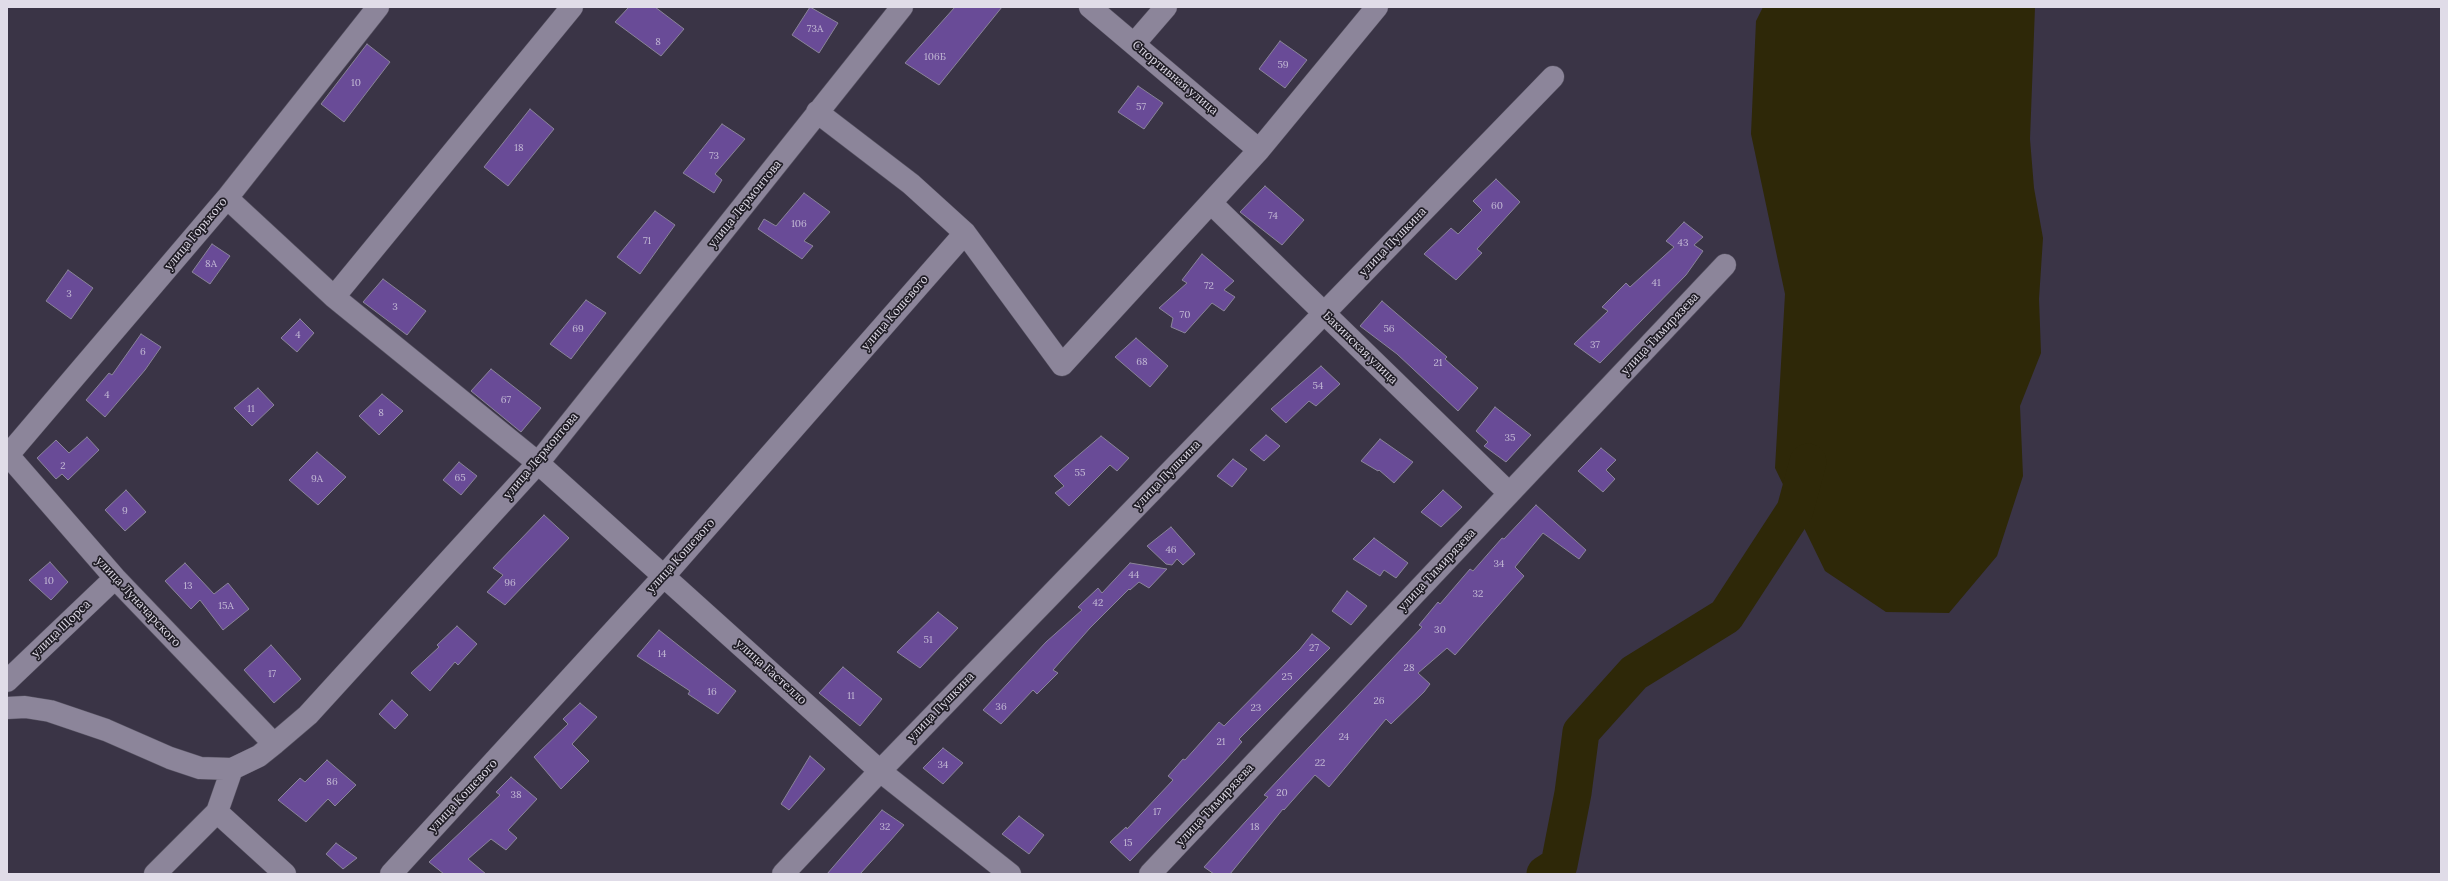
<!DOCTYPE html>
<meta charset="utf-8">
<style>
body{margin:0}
#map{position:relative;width:2448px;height:881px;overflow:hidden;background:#3a3446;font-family:Lora,serif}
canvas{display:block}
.frame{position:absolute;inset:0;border:8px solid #e0dce8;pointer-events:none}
</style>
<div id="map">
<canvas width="2448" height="881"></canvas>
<div class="frame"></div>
</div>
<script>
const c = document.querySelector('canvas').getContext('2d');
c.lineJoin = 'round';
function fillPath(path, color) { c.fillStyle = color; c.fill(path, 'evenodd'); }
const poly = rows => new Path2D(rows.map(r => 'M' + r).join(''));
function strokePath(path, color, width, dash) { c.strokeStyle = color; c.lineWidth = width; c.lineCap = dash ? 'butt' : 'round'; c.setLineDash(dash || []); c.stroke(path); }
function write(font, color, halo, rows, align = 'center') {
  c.font = font + ' Lora,serif'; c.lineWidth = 3.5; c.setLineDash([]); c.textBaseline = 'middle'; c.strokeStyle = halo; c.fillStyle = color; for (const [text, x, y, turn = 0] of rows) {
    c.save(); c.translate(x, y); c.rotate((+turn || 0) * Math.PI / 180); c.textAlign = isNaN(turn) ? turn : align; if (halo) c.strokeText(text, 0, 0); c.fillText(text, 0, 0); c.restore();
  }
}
const water = poly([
 [1763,7,2035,7,2030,139,2034,188,2043,238,2039,299,2041,353,2020,406,2023,476,1997,556,1949,613,1886,612,1825,571,1775,468,1785,294,1751,134,1756,21]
]);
const river = poly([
 [1545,874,1559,865,1573,793,1581,732,1634,673,1726,616,1795,510,1808,462]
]);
const building = poly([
 [629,7,655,7,684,29,661,56,615,22,629,7],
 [810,7,838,23,819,53,792,35,810,7],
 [955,7,1002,7,939,85,905,63,955,7],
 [1280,41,1307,60,1285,88,1259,69,1280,41],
 [367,44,390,62,344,122,321,104,367,44],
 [1138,86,1163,103,1144,129,1118,112,1138,86],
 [530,109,554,129,508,186,484,167,530,109],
 [722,124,745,139,715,174,722,180,714,193,683,173,722,124],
 [1496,179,1520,202,1477,249,1482,253,1456,280,1424,254,1451,228,1458,234,1482,210,1473,201,1496,179],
 [1265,186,1304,220,1282,245,1240,212,1265,186],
 [804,193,830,212,804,241,813,246,802,259,758,229,764,219,776,226,804,193],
 [655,211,675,225,640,274,617,257,655,211],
 [1684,222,1703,237,1694,245,1703,251,1686,275,1600,363,1574,344,1608,311,1602,307,1626,283,1630,287,1674,247,1666,241,1684,222],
 [212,244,230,256,210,284,192,272,212,244],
 [1202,254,1234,281,1224,290,1235,297,1224,311,1212,303,1185,333,1171,327,1173,318,1159,308,1187,283,1182,280,1202,254],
 [68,270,93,288,71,319,46,301,68,270],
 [383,279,426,311,407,335,363,302,383,279],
 [586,300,606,313,571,359,550,344,586,300],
 [1382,301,1447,357,1445,359,1478,388,1458,411,1397,354,1360,326,1382,301],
 [300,319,314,333,297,352,281,338,300,319],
 [141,334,161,347,145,370,105,417,86,400,109,373,112,375,141,334],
 [1136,338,1168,366,1150,387,1115,357,1136,338],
 [1321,366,1340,384,1316,406,1309,401,1286,423,1271,409,1321,366],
 [491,369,541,408,521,432,471,391,491,369],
 [258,388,274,405,252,426,234,408,258,388],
 [382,394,403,411,379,435,359,416,382,394],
 [1495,407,1531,435,1506,462,1484,446,1488,442,1476,431,1495,407],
 [1266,435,1280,446,1264,461,1250,450,1266,435],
 [1101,436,1129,458,1117,471,1110,465,1069,506,1055,493,1064,486,1054,476,1101,436],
 [87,437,99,450,68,480,62,474,56,479,37,458,56,440,69,453,87,437],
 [1380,439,1413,462,1394,483,1379,470,1378,471,1361,461,1380,439],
 [1601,448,1616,460,1606,470,1615,479,1603,492,1578,471,1601,448],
 [317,452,346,477,318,505,289,480,317,452],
 [1233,459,1247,469,1232,487,1217,476,1233,459],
 [459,462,477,476,461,495,443,480,459,462],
 [126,490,146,512,125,531,105,510,126,490],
 [1443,490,1462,507,1441,527,1421,512,1443,490],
 [1536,505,1586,550,1579,559,1543,533,1515,567,1524,576,1455,655,1447,648,1418,673,1430,684,1424,692,1391,724,1386,719,1329,787,1315,775,1284,810,1283,809,1230,874,1214,874,1204,867,1268,797,1264,795,1422,627,1419,625,1438,602,1440,604,1470,569,1473,571,1502,538,1504,539,1536,505],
 [544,515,569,538,505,605,487,592,503,575,493,568,544,515],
 [1171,527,1195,554,1183,565,1177,559,1172,565,1166,564,1147,546,1171,527],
 [1374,538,1408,563,1396,578,1384,570,1380,576,1353,559,1374,538],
 [50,562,68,582,51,600,29,580,50,562],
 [185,563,214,594,228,583,249,609,223,630,200,600,191,609,165,581,185,563],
 [1130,563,1167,569,1149,588,1139,582,1130,590,1129,589,1090,628,1053,670,1058,673,1037,694,1033,690,1001,724,983,710,1046,642,1082,610,1078,607,1098,588,1102,593,1130,563],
 [1347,591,1367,606,1351,625,1332,611,1347,591],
 [938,612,958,628,920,668,897,652,938,612],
 [457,626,477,644,458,665,455,662,430,691,411,673,439,647,437,645,457,626],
 [659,630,736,691,718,714,688,694,690,691,637,656,659,630],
 [1312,634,1330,648,1239,739,1242,742,1223,763,1130,861,1110,842,1126,827,1127,829,1173,780,1168,776,1183,759,1185,760,1219,722,1224,726,1300,649,1312,634],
 [271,645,301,679,274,703,244,670,271,645],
 [843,667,882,699,860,726,819,693,843,667],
 [392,700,408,715,395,729,379,714,392,700],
 [580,703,597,717,572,744,589,761,561,789,534,757,568,724,563,719,580,703],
 [943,748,963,763,943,784,923,768,943,748],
 [810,756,825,769,789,810,781,804,810,756],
 [327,760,356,785,335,806,328,799,306,822,278,800,300,778,305,782,327,760],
 [511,777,537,799,508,830,517,838,506,850,491,839,468,859,486,874,444,874,429,862,500,795,496,792,511,777],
 [882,810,904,825,890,841,860,874,827,874,882,810],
 [1019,816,1044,835,1029,854,1002,834,1019,816],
 [336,843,357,858,343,869,326,854,336,843]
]);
const minor = poly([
 [1090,7,1259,150],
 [1134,44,1166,7],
 [817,112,911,184,965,233,1062,365,1259,150,1377,7],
 [227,198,334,297,538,463,880,771,1010,874],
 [1211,203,1509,493],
 [334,297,572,7],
 [7,454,115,578,274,744],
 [8,455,227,198,378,7],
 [7,681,115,578],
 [7,708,25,707,50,711,106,730,170,758,200,768,232,769,259,756,274,744,308,715,538,463,902,7],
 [217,812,285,874],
 [155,874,217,812,232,769],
 [391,874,664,576,965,233],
 [783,874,880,771,1553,77],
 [1150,874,1725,265]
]);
const numberNames = [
 ["73А",815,29],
 ["8",658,42],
 ["106Б",935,57],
 ["59",1283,65],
 ["10",356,83],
 ["57",1141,107],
 ["18",519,148],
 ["73",714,156],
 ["60",1497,206],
 ["74",1273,216],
 ["106",799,224],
 ["71",647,241],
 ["43",1683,243],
 ["8А",211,264],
 ["41",1656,283],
 ["72",1209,286],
 ["3",69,294],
 ["3",395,307],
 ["70",1185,315],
 ["69",578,329],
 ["56",1389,329],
 ["4",298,335],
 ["37",1595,345],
 ["6",143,352],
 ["68",1142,362],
 ["21",1438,363],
 ["54",1318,386],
 ["4",107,395],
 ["67",506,400],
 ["11",251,409],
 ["8",381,413],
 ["35",1510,438],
 ["2",63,466],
 ["55",1080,473],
 ["65",460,478],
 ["9А",317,479],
 ["9",125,511],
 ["46",1171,550],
 ["34",1499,564],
 ["44",1134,575],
 ["10",49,581],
 ["96",510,583],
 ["13",188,586],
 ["32",1478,594],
 ["42",1098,603],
 ["15А",226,606],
 ["30",1440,630],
 ["51",928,640],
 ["27",1314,648],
 ["14",662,654],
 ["28",1409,668],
 ["17",272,674],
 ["25",1287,677],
 ["16",712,692],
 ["11",851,696],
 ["26",1379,701],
 ["36",1001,707],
 ["23",1256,708],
 ["24",1344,737],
 ["21",1221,742],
 ["22",1320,763],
 ["34",943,765],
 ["86",332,782],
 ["20",1282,793],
 ["38",516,795],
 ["17",1157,812],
 ["32",885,827],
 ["18",1255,827],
 ["15",1128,843]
];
const streetNames = [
 ["Спортивная улица",1175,78,40],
 ["улица Лермонтова",745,204,-51],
 ["улица Горького",196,234,-50],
 ["улица Пушкина",1393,242,-46],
 ["улица Кошевого",895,313,-49],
 ["улица Тимирязева",1660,334,-47],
 ["Бакинская улица",1360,348,44],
 ["улица Лермонтова",541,456,-50],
 ["улица Пушкина",1167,475,-46],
 ["улица Кошевого",681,556,-48],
 ["улица Тимирязева",1437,570,-47],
 ["улица Луначарского",138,602,47],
 ["улица Щорса",61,629,-44],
 ["улица Гастелло",771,672,42],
 ["улица Пушкина",941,707,-46],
 ["улица Кошевого",463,796,-47],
 ["улица Тимирязева",1215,805,-47]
];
fillPath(water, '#2e2808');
strokePath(river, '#2e2808', 37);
fillPath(building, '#694b97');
strokePath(building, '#8a8499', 1);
strokePath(minor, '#565261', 23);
strokePath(minor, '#8c859a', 22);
write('10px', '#c2b8d4', null, numberNames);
write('12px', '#e0dce8', '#201d26', streetNames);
</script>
